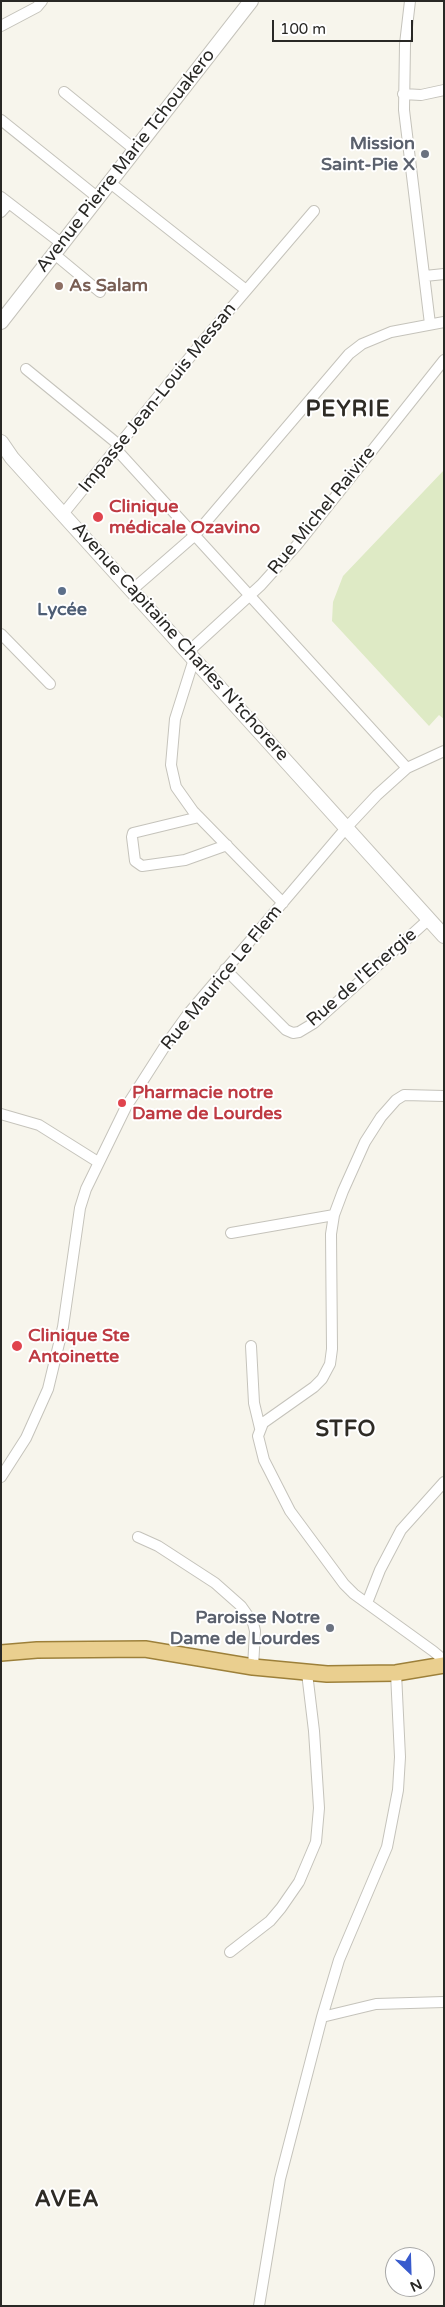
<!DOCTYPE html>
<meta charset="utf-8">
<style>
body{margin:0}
#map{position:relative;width:445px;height:2307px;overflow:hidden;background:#f7f5ec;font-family:"Varela Round",sans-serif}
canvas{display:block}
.frame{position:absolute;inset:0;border:2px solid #292825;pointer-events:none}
.north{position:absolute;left:385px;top:2247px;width:50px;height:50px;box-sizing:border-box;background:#fff;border:1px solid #a9a9a8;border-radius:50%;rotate:156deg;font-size:14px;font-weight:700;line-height:20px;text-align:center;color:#292825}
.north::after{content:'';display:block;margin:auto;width:18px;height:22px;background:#395bcd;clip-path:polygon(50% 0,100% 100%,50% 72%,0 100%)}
.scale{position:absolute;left:272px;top:20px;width:141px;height:22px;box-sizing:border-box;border:2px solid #292825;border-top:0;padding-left:6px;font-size:15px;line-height:18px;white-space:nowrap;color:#292825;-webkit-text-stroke:4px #fff;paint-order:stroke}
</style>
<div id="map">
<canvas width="445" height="2307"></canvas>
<div class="frame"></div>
<div class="north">N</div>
<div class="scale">100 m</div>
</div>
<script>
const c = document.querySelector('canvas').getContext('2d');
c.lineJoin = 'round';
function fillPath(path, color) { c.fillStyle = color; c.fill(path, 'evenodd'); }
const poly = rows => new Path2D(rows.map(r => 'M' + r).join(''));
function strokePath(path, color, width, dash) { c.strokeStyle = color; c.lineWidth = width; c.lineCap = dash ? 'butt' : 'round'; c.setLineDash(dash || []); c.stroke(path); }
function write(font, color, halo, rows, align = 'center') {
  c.font = font + ' "Varela Round",sans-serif'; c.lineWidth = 4; c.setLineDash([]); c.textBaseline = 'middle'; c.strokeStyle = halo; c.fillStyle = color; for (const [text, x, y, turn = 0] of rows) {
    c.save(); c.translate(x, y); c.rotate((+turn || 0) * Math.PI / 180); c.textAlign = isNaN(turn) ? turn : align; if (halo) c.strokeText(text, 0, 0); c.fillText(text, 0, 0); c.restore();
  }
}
const green = poly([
 [444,470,444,719,439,715,429,726,332,621,333,602,343,576]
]);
const street = poly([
 [410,1,405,44,404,110,430,324],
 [1,26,37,7,42,1],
 [64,92,134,149],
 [403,94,421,95,444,90],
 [1,120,97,197],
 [109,182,246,290],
 [1,197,61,243],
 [1,212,9,203],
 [53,253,100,292],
 [425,276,444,274],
 [26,369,119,445],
 [116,449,407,768],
 [63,514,203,341,314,211],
 [132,590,194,536,349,354,362,344,391,332,444,322],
 [1,634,50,684],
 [188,652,261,585,297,545,444,360],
 [194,659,175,719,171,765,176,787,193,811,283,903],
 [199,817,133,833,132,837,135,861,142,866,185,860,227,845],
 [225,969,286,1030,293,1033,299,1032,314,1023,429,919],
 [1,1114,39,1125,98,1162],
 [231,1233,334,1215],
 [251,1346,254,1403,260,1428],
 [1,1477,26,1438,48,1389,63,1327,80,1208,86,1189,126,1107,165,1046,188,1014,347,827,377,795,407,768,444,751],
 [138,1537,158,1546,215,1583,241,1606,253,1623,255,1631,253,1667],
 [367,1603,380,1570,401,1530,444,1482],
 [442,1665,439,1656,433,1651,354,1594,344,1584,290,1511,264,1460,258,1436,263,1423,314,1387,322,1379,330,1364,332,1349,331,1234,334,1215,343,1191,365,1142,381,1117,396,1100,404,1095,444,1096],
 [230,1952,270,1921,281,1908,299,1882,316,1842,319,1808,314,1731,307,1673],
 [322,2017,376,2004,444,2002],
 [259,2306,280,2179,322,2017,339,1960,387,1847,398,1790,400,1757,396,1673]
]);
const secondary = poly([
 [1,322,251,1],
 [1,442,12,458,444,936]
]);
const primary = poly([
 [1,1653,37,1650,145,1649,253,1667,327,1674,396,1673,444,1665]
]);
const markers = [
 [425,154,5,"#6b7280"],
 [59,286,5,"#8d6e63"],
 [98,517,6,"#e0444e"],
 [62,591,5,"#5c6f8a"],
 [122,1103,5,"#e0444e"],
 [17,1346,6,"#e0444e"],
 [330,1628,5,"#6b7280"]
];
const worshipNames = [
 ["Mission",415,144],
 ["Saint-Pie X",415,165],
 ["Paroisse Notre",320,1618],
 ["Dame de Lourdes",320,1639]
];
const streetNames = [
 ["Avenue Pierre Marie Tchouakero",126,161,-52],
 ["Impasse Jean-Louis Messan",158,398,-51],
 ["Rue Michel Raivire",322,511,-51],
 ["Avenue Capitaine Charles N'tchorere",180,642,48],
 ["Rue Maurice Le Flem",222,978,-51],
 ["Rue de l'Energie",362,978,-41]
];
const educationNames = [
 ["As Salam",69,286]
];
const healthNames = [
 ["Clinique",109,507],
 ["médicale Ozavino",109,528],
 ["Pharmacie notre",132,1093],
 ["Dame de Lourdes",132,1114],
 ["Clinique Ste",28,1336],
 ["Antoinette",28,1357]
];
const serviceNames = [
 ["Lycée",62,610]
];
const districtNames = [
 ["PEYRIE",348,410],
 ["STFO",346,1430],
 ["AVEA",67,2200]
];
fillPath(green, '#deeac5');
strokePath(street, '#c5c3bb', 12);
strokePath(secondary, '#c5c3bb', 16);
strokePath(primary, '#9d803a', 18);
strokePath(street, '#fff', 10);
strokePath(secondary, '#fff', 14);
strokePath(primary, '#eacf8f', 15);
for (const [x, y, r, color] of markers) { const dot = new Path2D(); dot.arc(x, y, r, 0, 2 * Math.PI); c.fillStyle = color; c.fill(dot); strokePath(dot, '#fff', 2); }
write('bold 18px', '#5b616d', '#fff', worshipNames, 'right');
write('18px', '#292825', '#fff', streetNames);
write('bold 18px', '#785e54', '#fff', educationNames, 'left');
write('bold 18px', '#be3a42', '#fff', healthNames, 'left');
write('bold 18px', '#4e5e75', '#fff', serviceNames);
c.letterSpacing = '1px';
write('bold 22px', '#2e2b25', '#fff', districtNames);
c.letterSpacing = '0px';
</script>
